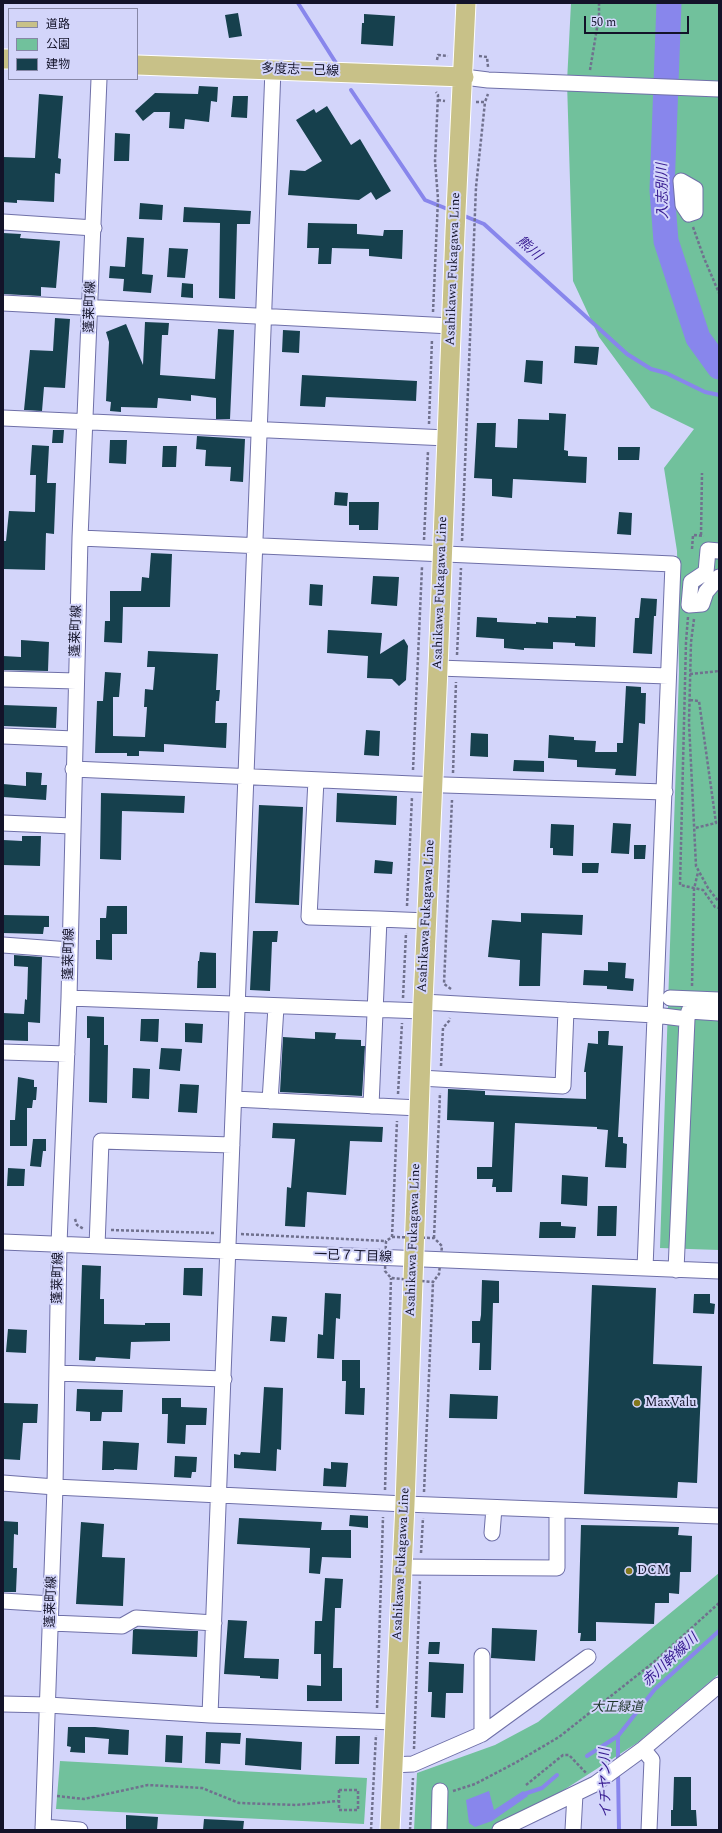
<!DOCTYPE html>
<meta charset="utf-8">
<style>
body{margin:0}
#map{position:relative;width:722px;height:1833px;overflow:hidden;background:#d3d5fa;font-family:Spectral,"Noto Sans JP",serif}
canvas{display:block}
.frame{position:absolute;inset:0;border:4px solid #131329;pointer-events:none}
.legend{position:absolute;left:8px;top:8px;width:130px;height:72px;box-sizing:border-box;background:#d3d5fa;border:1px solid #8687a6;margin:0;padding:5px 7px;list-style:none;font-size:12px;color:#131329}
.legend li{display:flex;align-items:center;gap:8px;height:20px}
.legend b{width:20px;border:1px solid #8687a6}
.scale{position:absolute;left:584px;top:16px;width:105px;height:18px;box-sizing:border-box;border:2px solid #131329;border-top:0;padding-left:5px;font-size:12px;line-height:14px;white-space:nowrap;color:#131329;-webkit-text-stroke:3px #d3d5fa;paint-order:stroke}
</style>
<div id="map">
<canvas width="722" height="1833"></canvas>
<div class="frame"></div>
<ul class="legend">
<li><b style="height:5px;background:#c8c188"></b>道路</li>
<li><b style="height:11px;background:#71c19c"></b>公園</li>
<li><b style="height:11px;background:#16404d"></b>建物</li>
</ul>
<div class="scale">50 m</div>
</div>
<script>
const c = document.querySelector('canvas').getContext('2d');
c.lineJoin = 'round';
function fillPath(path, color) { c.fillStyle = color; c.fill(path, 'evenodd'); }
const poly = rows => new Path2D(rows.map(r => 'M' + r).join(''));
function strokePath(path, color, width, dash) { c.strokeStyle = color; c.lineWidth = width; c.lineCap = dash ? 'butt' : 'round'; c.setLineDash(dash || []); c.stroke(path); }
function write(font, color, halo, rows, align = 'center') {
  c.font = font + ' Spectral,"Noto Sans JP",serif'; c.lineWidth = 4; c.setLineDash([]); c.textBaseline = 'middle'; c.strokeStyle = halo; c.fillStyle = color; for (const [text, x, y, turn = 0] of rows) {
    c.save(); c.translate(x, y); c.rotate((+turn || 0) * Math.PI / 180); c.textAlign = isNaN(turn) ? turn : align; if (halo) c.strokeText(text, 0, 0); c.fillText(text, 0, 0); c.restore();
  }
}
const green = poly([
 [571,3,719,3,719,1250,660,1248,679,672,677,551,664,468,694,429,651,408,599,337,573,281,567,82],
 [719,1573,719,1674,637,1743,556,1795,491,1830,414,1830,417,1773,495,1745,538,1722],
 [60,1761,367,1778,364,1824,56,1809]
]);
const water = poly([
 [489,1791,494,1810,523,1791,528,1796,492,1821,475,1827,469,1823,466,1800]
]);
const stream = poly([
 [298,3,336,63],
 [351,90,425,200,450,210],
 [462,215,484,224,627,354,651,369,666,373,705,392,719,395],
 [618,1736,618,1764],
 [587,1756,618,1736,655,1689,719,1631],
 [618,1772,619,1830],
 [521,1797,524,1794,542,1788,557,1775]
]);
const river = poly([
 [669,3,662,190,666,241,698,338,719,367]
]);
const building = poly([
 [238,13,242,36,229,38,225,15],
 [364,14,395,16,393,46,361,44,362,23,364,23],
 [199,86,218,87,217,102,211,101,209,122,185,119,184,129,169,128,170,112,154,112,143,121,135,111,155,93,198,94],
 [39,94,63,96,58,158,61,159,60,174,55,173,54,202,17,200,17,203,3,202,3,157,35,158],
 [233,96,248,96,247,118,231,117],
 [327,106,351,145,360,139,391,191,376,200,371,192,359,200,288,195,290,170,305,171,322,161,296,120,314,109,316,113],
 [115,133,130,134,129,161,114,161],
 [140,203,163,205,162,220,139,219],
 [184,207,251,211,250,224,237,224,235,299,219,298,220,223,183,222],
 [308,223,357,224,357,234,383,236,384,230,403,230,402,259,369,256,369,249,332,248,331,264,318,264,319,248,307,248],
 [3,233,21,234,20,238,60,241,56,288,41,287,41,296,3,294],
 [127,237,144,238,142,274,153,275,151,293,123,291,124,279,109,278,110,266,125,267],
 [169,248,188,249,185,278,167,277],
 [182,283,193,284,193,298,181,297],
 [55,318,70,319,65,388,44,387,42,411,24,410,30,350,53,351],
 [145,322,169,323,168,335,162,335,160,375,215,379,218,329,234,330,230,419,216,419,216,398,191,395,191,401,158,398,157,408,121,407,121,412,110,411,111,402,106,401,109,342,106,332,126,324,143,365],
 [283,330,300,331,299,353,282,352],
 [575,346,599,347,597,365,574,363],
 [526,360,543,361,542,384,524,382],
 [302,375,417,381,416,401,326,397,325,407,300,406],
 [549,413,566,414,564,450,568,451,568,456,587,457,586,483,513,479,512,498,492,496,492,479,474,478,477,423,496,423,495,447,517,448,518,419,549,420],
 [53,430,64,430,63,443,52,443],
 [197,436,245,439,243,482,230,481,231,467,205,466,206,450,196,449],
 [110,440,127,440,126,464,109,463],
 [32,445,49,446,47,483,56,483,54,534,46,533,45,570,3,569,3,541,6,541,9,511,35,512,36,475,30,475],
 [163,446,177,446,176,467,162,467],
 [618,447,640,447,639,460,618,460],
 [335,492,348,493,347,506,334,505],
 [349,502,379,502,378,530,359,530,359,525,349,525],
 [619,512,632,513,631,535,617,534],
 [151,553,172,554,170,607,123,607,122,643,104,642,105,621,110,621,110,591,141,591,142,577,149,578],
 [373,576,399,577,397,606,371,604],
 [310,584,323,585,322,606,309,605],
 [641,598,657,599,656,616,654,616,652,654,633,653,635,618,639,618],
 [576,616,596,617,595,647,575,646,575,643,553,642,553,649,524,648,524,650,504,648,504,639,476,637,477,617,497,618,497,622,536,624,536,622,548,623,548,617,576,618],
 [328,630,382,633,380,654,404,639,408,646,406,680,399,686,392,679,367,678,368,656,327,653],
 [21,640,49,642,48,671,3,670,3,656,21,657],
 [148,651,218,654,216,690,220,690,219,701,216,701,215,723,227,723,226,748,164,744,164,752,139,751,139,756,127,756,127,753,95,753,97,701,103,701,105,672,121,673,119,697,113,697,113,736,145,737,147,707,144,707,145,689,153,690,155,667,147,667],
 [626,686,641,687,641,693,646,693,645,724,639,723,636,776,615,775,616,769,577,767,577,760,548,758,549,735,574,737,574,740,596,741,595,752,617,752,617,743,623,743],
 [3,705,57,707,56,728,3,726],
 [366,730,380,731,379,756,364,755],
 [471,733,488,734,488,757,470,756],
 [514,760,544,761,544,772,513,771],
 [26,772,42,773,41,785,47,785,46,800,3,797,3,784,26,786],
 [101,793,185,796,184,813,122,811,121,860,100,859],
 [337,793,397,796,396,825,336,822],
 [259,805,303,807,299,905,255,903],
 [613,823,631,824,629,854,611,853],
 [551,824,574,825,573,856,553,855,553,848,550,848],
 [22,836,41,836,40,866,3,865,3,840,22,841],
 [634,845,646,845,645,859,634,859],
 [375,860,393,862,392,874,374,873],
 [582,863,599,863,598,873,582,873],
 [107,906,127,906,127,934,112,934,112,960,96,959,96,940,100,940,100,918,106,918],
 [521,913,583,915,582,935,542,933,540,986,519,986,520,960,488,957,492,920,521,922],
 [3,915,49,916,49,927,44,927,43,934,3,933],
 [253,931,278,931,277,942,272,942,270,991,250,990],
 [200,952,216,953,216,988,197,988,198,961,199,961],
 [14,955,42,957,40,1023,28,1022,28,1041,3,1040,3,1013,24,1014,25,999,27,1000,28,967,14,966],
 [608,962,626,963,625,978,634,979,633,991,607,989,607,986,583,985,584,970,608,971],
 [87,1016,104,1017,104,1045,108,1045,107,1103,89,1102,90,1038,87,1038],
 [141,1019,159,1019,158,1042,140,1041],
 [185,1023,203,1024,202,1043,185,1042],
 [598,1031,609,1031,608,1045,623,1046,618,1137,623,1137,623,1143,627,1144,626,1168,605,1167,608,1130,597,1129,597,1127,515,1123,512,1192,496,1192,496,1187,492,1187,493,1179,477,1179,477,1167,492,1167,494,1122,447,1120,448,1089,485,1091,485,1095,586,1099,586,1072,584,1072,588,1043,598,1044],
 [315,1032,336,1033,335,1039,361,1040,361,1046,365,1046,362,1096,280,1092,283,1037,315,1039],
 [161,1048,182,1049,180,1071,159,1069],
 [133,1068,150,1069,149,1099,132,1098],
 [18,1077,34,1080,34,1087,37,1087,36,1100,33,1100,32,1108,27,1108,27,1146,10,1146,10,1120,15,1120],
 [180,1084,199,1085,197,1113,178,1112],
 [273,1123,383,1127,382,1142,350,1141,346,1195,307,1192,305,1227,285,1226,287,1187,291,1188,295,1139,272,1138],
 [33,1139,46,1139,46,1151,43,1151,41,1167,30,1166],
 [8,1168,25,1169,24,1186,7,1186],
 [562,1175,588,1177,587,1206,561,1204],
 [598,1206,617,1206,616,1236,597,1236],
 [540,1222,561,1222,561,1226,576,1227,575,1238,539,1238],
 [82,1265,101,1266,100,1299,104,1299,104,1324,145,1325,145,1323,170,1323,170,1341,131,1342,130,1359,96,1357,95,1361,79,1360],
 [184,1268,203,1268,202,1296,183,1295],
 [482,1280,499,1281,499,1303,493,1303,491,1370,479,1370,480,1343,472,1343,472,1321,480,1321,481,1315],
 [592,1285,656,1288,653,1364,702,1366,697,1483,678,1482,677,1498,584,1494],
 [325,1293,341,1294,340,1319,336,1318,334,1359,317,1358,318,1334,323,1335],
 [694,1294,710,1294,710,1303,715,1304,714,1314,693,1313],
 [272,1316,287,1317,285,1342,270,1341],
 [8,1329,27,1330,26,1353,6,1352],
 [342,1360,360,1360,360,1388,365,1388,364,1415,345,1414,346,1381,342,1381],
 [264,1387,283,1388,281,1450,277,1449,276,1471,234,1468,234,1454,240,1455,241,1452,260,1453],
 [77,1389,123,1390,122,1412,102,1412,101,1421,90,1421,90,1412,76,1411],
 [450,1394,498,1396,497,1419,449,1418],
 [162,1398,181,1398,181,1407,207,1408,206,1425,186,1425,185,1444,167,1443,168,1414,162,1414],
 [3,1403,38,1404,37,1423,23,1423,20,1460,3,1459],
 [103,1441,139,1443,137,1470,114,1469,114,1470,102,1470],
 [175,1456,197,1457,196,1472,192,1472,191,1478,174,1477],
 [331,1462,348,1463,346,1487,323,1486,324,1468,331,1469],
 [350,1515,368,1516,368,1528,349,1526],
 [239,1518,322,1522,321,1530,351,1530,351,1558,322,1557,320,1574,309,1573,310,1548,237,1544],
 [3,1521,18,1522,18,1535,14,1534,13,1568,17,1568,16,1592,3,1592],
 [81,1522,104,1524,102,1557,125,1558,123,1606,76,1604],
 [581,1525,679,1527,678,1535,692,1536,691,1572,680,1572,679,1594,669,1593,669,1603,655,1603,654,1624,596,1622,596,1641,580,1641,581,1633,578,1633],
 [325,1578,343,1579,341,1608,335,1608,333,1668,342,1668,342,1701,307,1701,307,1685,321,1686,321,1654,314,1654,315,1621,322,1621],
 [228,1620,247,1621,244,1658,279,1659,278,1679,260,1678,260,1676,224,1674],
 [492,1628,537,1630,535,1661,491,1658],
 [135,1629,198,1631,197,1657,132,1654,133,1630],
 [429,1642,440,1642,439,1654,428,1654],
 [429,1662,464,1664,463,1693,446,1693,445,1718,431,1717,432,1692,428,1692],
 [68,1727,95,1727,129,1730,128,1755,108,1754,109,1739,85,1737,85,1753,70,1752,71,1747,67,1746],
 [206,1732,241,1733,240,1744,221,1743,220,1764,205,1763],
 [166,1735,183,1736,182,1763,165,1762],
 [336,1736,360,1736,359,1764,335,1764],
 [246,1738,302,1742,301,1770,245,1765],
 [674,1777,691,1777,691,1810,696,1810,697,1826,671,1826,671,1810,673,1810],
 [126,1815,158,1817,157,1830,126,1830],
 [204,1819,244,1821,243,1830,203,1830]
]);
const path = poly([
 [479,56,487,57,488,67],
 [437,60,438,55,448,56],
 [590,70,599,16,599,3],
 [438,100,445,101],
 [476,102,485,102,488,94],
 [693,227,704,258,719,293],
 [433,312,438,199,435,161,438,95,436,92],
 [429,424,432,339],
 [701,535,702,473],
 [424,540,428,451],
 [462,541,476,187,485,102],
 [692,549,693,535,704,536],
 [688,617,686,642,680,885,703,890,715,907,719,908],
 [694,619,691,642,689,723,696,866,708,888,719,902],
 [457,655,461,568],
 [690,674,719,671],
 [690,700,699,701,716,823,695,828],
 [413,770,422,567],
 [453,773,456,682],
 [407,906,412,797],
 [692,986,694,889,698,872],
 [451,989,444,984,452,800],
 [403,998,406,933],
 [441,1066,443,1028,449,1021,450,1018],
 [398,1094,402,1023],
 [75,1219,77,1225,84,1229],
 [111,1230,214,1233],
 [241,1234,386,1241],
 [392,1237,397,1121],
 [392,1237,434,1238,442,1246,439,1274,433,1282,391,1278,385,1271,386,1241,392,1237],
 [434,1238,440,1093],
 [385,1490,391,1278],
 [424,1492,433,1282],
 [421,1553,423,1518],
 [377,1708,383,1517],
 [414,1749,420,1580],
 [526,1785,563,1755,569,1755,587,1774],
 [339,1790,358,1790,358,1810,339,1810,339,1790],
 [453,1791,475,1784,515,1763,559,1737,654,1662,719,1603],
 [57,1796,84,1799,148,1785,202,1788,239,1803,296,1805,338,1801],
 [371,1830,376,1735],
 [410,1830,413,1778]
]);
const minor = poly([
 [464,77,488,80,719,89],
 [681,181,695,189,695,212,689,214,683,205,681,181],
 [3,222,94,228],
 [3,303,451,326],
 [3,418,447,438],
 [80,538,673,564,645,1268],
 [719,551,708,550,706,572,691,582,689,605,702,604,706,592,719,577],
 [438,668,668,676],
 [3,679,76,681],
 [3,736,74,739],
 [73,769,413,784,665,792],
 [316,780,309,917,379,919],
 [3,823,72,826],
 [3,945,70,950],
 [69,998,423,1011],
 [670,998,719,1000],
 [423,1002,655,1015,687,1019,689,1011,719,1013],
 [3,1052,67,1054],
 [420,1078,563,1086,566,1010],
 [234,1099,419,1108],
 [270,1101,276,1007],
 [371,1106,379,919,427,921],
 [3,1242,719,1271],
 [97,1246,101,1141,232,1145],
 [676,1270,687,1019],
 [57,1373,224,1379],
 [3,1483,55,1487,405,1504,719,1516],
 [492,1533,494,1508],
 [401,1567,557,1568,557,1510],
 [3,1601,51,1604],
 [51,1623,122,1626,136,1618,214,1623],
 [3,1704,48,1705,210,1715,394,1722],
 [210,1715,273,69],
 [482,1734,588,1657],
 [643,1749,652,1760,649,1830],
 [392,1765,413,1764,482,1734,482,1656],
 [43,1827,80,1830],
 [43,1830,55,1487,59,1244,69,998,80,538,99,79],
 [439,1830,440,1791],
 [500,1830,595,1784,643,1749,719,1685],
 [573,1830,575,1794]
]);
const major = poly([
 [3,59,9,59],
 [137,65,464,77],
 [390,1830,405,1504,423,1002,438,668,455,232,466,3]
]);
const markers = [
 [637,1403,4,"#82781d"],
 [629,1571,4,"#82781d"]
];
const streetNames = [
 ["多度志一己線",300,71,2],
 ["Asahikawa Fukagawa Line",454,269,-88],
 ["蓬莱町線",91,307,-88],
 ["Asahikawa Fukagawa Line",441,593,-88],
 ["蓬莱町線",77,631,-88],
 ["Asahikawa Fukagawa Line",427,916,-87],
 ["蓬莱町線",70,954,-89],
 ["Asahikawa Fukagawa Line",414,1240,-88],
 ["一已７丁目線",353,1257,2],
 ["蓬莱町線",59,1278,-89],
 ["Asahikawa Fukagawa Line",402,1564,-87],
 ["蓬莱町線",52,1602,-88]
];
const poiNames = [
 ["MaxValu",645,1403],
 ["DCM",637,1571]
];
const parkNames = [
 ["大正緑道",617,1708]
];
const waterNames = [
 ["入志別川",664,191,-91],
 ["熊川",528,249,42],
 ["赤川幹線川",671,1661,-43],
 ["イチヤン川",607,1783,-91]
];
fillPath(green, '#71c19c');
fillPath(water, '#8886ec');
strokePath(stream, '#8886ec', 4);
strokePath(river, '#8886ec', 25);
fillPath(building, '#16404d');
strokePath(minor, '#6f70a8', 17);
strokePath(major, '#fff', 21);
strokePath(path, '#70718e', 2.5, [3, 2]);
strokePath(minor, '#fff', 15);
strokePath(major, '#c8c188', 19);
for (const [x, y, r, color] of markers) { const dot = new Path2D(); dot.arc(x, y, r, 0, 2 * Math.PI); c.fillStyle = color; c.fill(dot); strokePath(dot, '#d3d5fa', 1.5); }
write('13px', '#131329', '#d3d5fa', streetNames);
write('13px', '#131329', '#d3d5fa', poiNames, 'left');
write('italic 13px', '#1d3429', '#d3d5fa', parkNames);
write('italic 14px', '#34188f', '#d3d5fa', waterNames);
</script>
